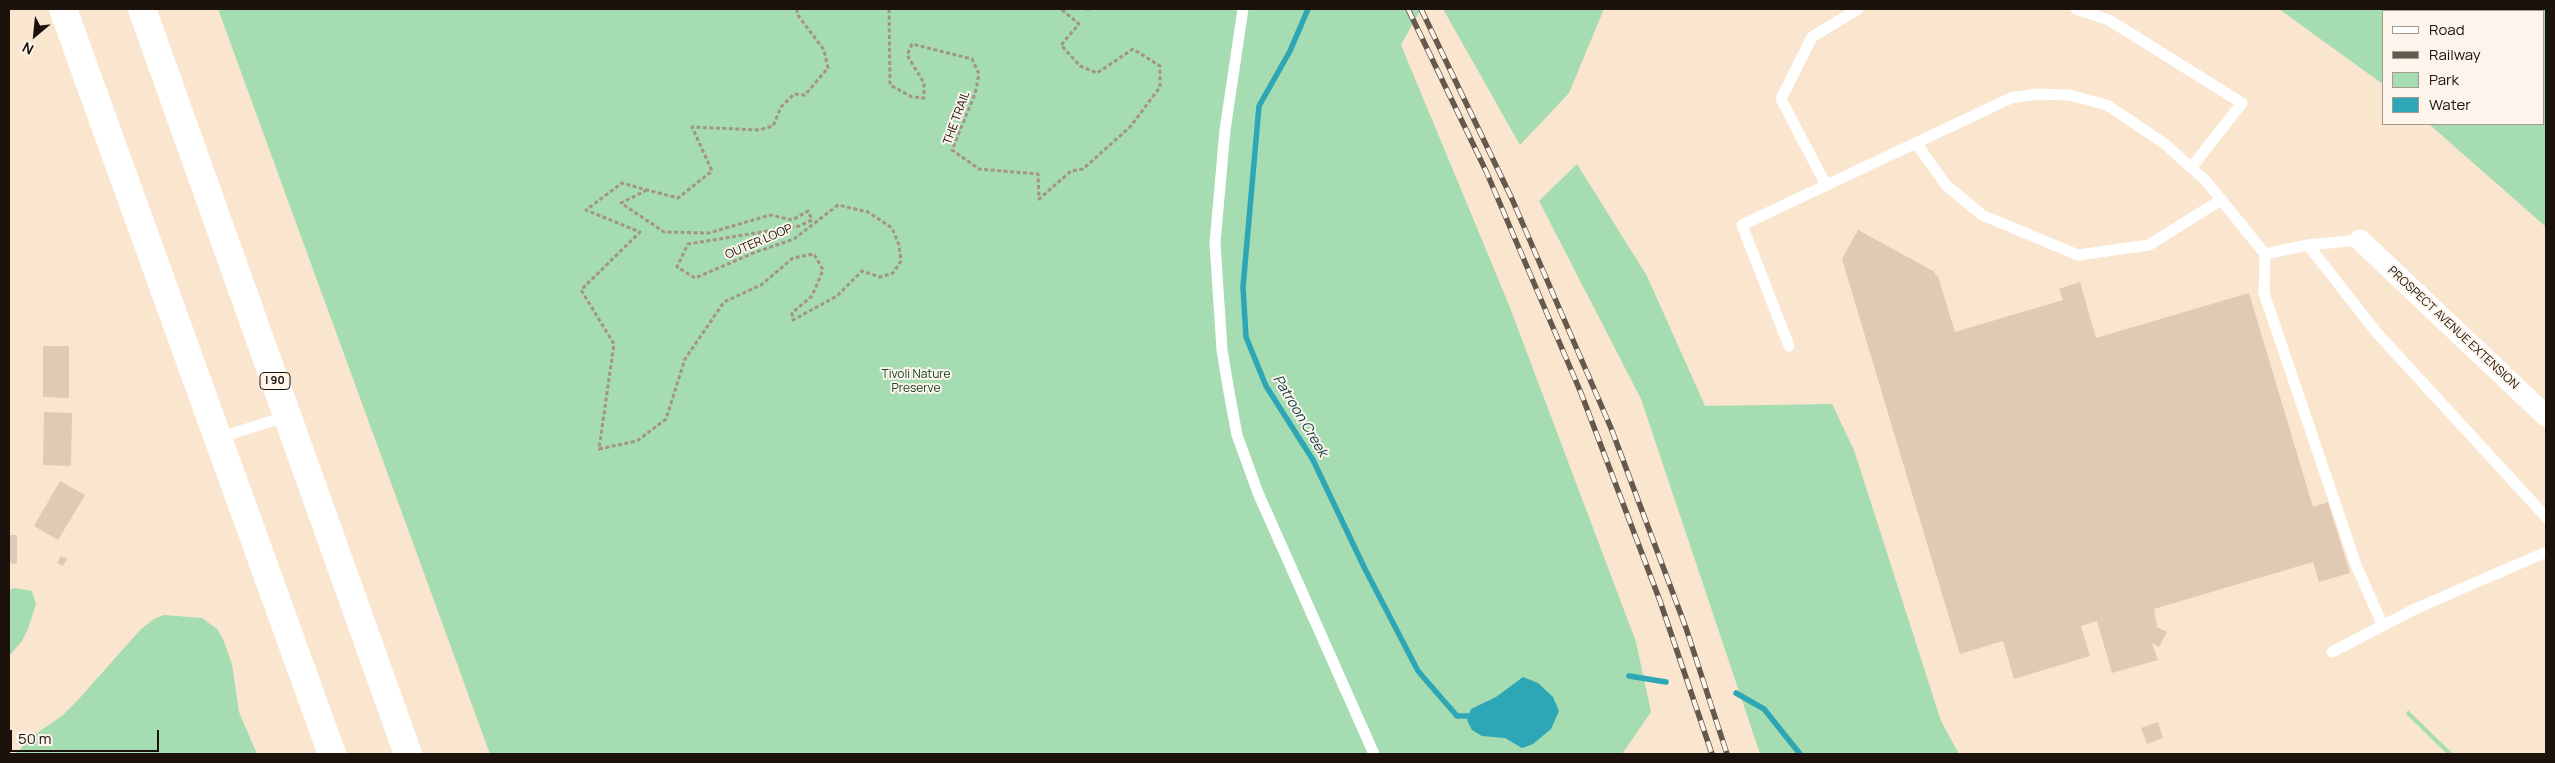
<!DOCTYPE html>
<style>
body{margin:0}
#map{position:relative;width:2555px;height:763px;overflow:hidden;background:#fae5ce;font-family:Manrope,sans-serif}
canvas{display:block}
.frame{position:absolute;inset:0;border:10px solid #1a120b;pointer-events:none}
.legend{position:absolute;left:2382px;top:10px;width:162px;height:115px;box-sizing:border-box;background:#fdf4eb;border:1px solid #a29a91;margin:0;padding:6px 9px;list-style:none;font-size:15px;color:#1a120b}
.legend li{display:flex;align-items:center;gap:10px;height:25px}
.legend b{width:25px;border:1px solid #a29a91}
.north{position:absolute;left:10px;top:10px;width:50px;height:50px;-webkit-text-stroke:4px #fdf4eb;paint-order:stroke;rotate:208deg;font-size:14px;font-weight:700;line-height:20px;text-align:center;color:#1a120b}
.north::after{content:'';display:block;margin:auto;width:18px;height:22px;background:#1a120b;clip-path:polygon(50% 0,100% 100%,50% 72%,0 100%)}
.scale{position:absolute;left:10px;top:730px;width:149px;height:22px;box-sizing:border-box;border:2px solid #1a120b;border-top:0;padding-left:6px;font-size:15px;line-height:18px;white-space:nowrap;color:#1a120b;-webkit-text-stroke:4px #fdf4eb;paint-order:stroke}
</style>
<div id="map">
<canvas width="2555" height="763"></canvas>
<div class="frame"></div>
<ul class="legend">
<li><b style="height:6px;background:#fff"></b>Road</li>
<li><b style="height:6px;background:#65584c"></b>Railway</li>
<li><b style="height:14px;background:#a6dcb2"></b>Park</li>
<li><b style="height:14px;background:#2da6b6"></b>Water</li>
</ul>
<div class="north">N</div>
<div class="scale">50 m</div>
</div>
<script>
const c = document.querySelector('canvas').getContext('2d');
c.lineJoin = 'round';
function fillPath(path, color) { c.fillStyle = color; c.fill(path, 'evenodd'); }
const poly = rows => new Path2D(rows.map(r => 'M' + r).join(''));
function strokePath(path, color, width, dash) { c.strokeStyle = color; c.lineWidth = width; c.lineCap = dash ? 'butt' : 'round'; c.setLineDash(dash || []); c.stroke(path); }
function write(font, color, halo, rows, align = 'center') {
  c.font = font + ' Manrope,sans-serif'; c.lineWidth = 4; c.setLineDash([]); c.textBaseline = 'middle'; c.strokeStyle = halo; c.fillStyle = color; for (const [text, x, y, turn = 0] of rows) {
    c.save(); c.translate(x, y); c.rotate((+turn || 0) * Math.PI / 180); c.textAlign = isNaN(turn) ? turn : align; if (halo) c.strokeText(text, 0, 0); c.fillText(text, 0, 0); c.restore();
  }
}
const green = poly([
 [218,9,1421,9,1401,45,1509,305,1636,642,1651,712,1622,754,490,754],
 [1443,9,1604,9,1569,93,1520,145],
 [2279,9,2546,9,2546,227,2429,124,2544,124,2544,11,2384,11,2384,85],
 [1577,164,1647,276,1705,406,1832,404,1854,450,1941,721,1959,754,1760,754,1641,399,1539,201],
 [15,588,32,591,36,604,28,629,22,641,9,656,9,590],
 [164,615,202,618,217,629,223,639,232,664,239,712,257,754,15,754,37,733,62,716,77,701,141,629,154,619],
 [2408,710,2453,754,2447,754,2406,714]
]);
const water = poly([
 [1523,677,1538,683,1553,697,1559,711,1551,729,1533,744,1522,748,1505,738,1482,736,1472,730,1467,720,1471,709,1496,697]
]);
const stream = poly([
 [1308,9,1290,51,1259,106,1243,287,1246,337,1266,386,1313,460,1365,569,1418,671,1457,716,1473,716],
 [1629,676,1666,682],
 [1736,693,1764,709,1800,754]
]);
const building = poly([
 [1858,230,1935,272,1934,274,1938,276,1955,332,2063,300,2059,289,2080,282,2096,338,2249,293,2313,507,2328,502,2350,573,2319,582,2313,562,2154,609,2157,627,2167,632,2159,647,2152,643,2158,660,2112,673,2097,621,2081,626,2090,656,2014,679,2003,641,1960,654,1842,259],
 [43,346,69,346,69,398,43,397],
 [44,412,72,413,71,466,43,465],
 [60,481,85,495,58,540,34,526],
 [9,535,17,535,17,564,9,563],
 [61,556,67,559,63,566,57,563],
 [2158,722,2163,738,2147,744,2141,728]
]);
const path = poly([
 [889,9,890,85,912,97,924,98,924,83,907,55,912,44,972,59,979,74,975,94,952,150,979,169,1038,174,1039,199,1071,171,1083,169,1130,127,1160,87,1160,66,1133,49,1097,73,1080,66,1061,45,1079,24,1061,9],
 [1086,9,1090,9],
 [647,190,621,203,664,232,709,233,770,215,792,220,808,211,812,220,799,226,688,244,677,267,695,278,756,252,794,239,838,205,868,212,892,228,899,245,901,261,893,273,880,277,862,271,837,296,793,320,792,313,812,296,823,270,814,254,793,258,761,285,724,302,685,359,666,419,637,441,599,449,614,344,581,290,640,232,586,210,622,183,647,190,678,198,712,171,692,127,759,130,773,126,781,107,794,94,805,95,828,68,824,50,797,14,797,9]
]);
const lane = poly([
 [1243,9,1225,130,1215,243,1222,350,1229,392,1237,435,1258,493,1374,754],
 [2076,9,2109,20,2242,103,2191,168],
 [1916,143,1946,185,1982,215,2078,255,2149,245,2221,200],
 [1826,185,1781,99,1812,37,1858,9],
 [2360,240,2308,245,2265,254,2264,293,2356,565,2383,626],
 [2308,245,2377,333,2546,517],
 [1789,346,1742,225,2011,98,2037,94,2069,95,2107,105,2165,144,2206,181,2265,254],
 [218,438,288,416],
 [2332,652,2415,609,2546,552]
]);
const street = poly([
 [2360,240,2546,416]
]);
const highway = poly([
 [63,9,332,754],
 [142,9,408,754]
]);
const rail = poly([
 [1408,9,1486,171,1581,393,1660,601,1712,754],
 [1421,9,1512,199,1611,428,1686,628,1727,754]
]);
const shields = [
 [275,381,30]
];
const shieldNames = [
 ["I 90",275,381]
];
const streetNames = [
 ["THE TRAIL",957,118,-70],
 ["OUTER LOOP",759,242,-23],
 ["PROSPECT AVENUE EXTENSION",2453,328,43]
];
const parkNames = [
 ["Tivoli Nature",916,375],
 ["Preserve",916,389]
];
const waterNames = [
 ["Patroon Creek",1300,416,59]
];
fillPath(green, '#a6dcb2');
fillPath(water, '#2da6b6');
strokePath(stream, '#2da6b6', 5.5);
fillPath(building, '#e0cab5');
strokePath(path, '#a49483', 3, [4, 2.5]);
strokePath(lane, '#fff', 11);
strokePath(street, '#fff', 21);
strokePath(highway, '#fff', 28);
strokePath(rail, '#65584c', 5.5);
strokePath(rail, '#fdf4eb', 4, [11]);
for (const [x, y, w] of shields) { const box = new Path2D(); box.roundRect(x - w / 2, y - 8.5, w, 17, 4); c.fillStyle = '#fdf4eb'; c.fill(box); strokePath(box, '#1a120b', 1); }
write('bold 11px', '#1a120b', null, shieldNames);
write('12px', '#1a120b', '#fdf4eb', streetNames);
write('12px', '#0f4523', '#fdf4eb', parkNames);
write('italic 14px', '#11444b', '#fdf4eb', waterNames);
</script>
